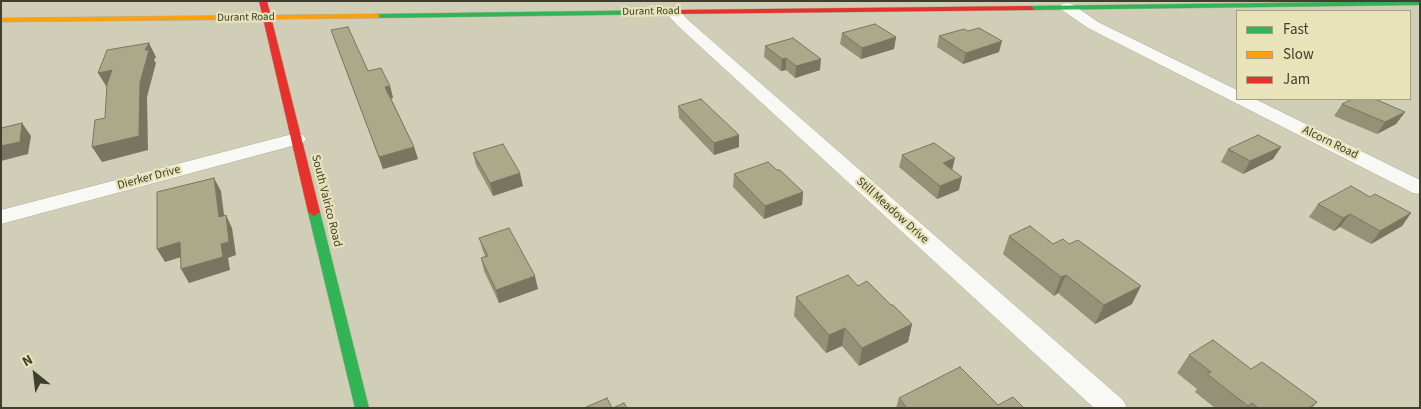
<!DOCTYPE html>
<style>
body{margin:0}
#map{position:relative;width:1421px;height:409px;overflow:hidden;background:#d0ceb6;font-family:"Source Sans 3",sans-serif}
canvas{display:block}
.frame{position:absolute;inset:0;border:2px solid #403e2c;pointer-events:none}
.legend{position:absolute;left:1236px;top:10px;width:175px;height:90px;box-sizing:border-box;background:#e8e3b8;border:1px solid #a5a180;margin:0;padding:6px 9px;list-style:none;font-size:15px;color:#403e2c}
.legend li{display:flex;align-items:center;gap:10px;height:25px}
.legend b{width:25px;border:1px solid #a5a180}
.north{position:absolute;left:10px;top:349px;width:50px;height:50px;-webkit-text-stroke:4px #e8e3b8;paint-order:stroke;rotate:331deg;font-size:14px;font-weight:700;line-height:20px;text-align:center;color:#403e2c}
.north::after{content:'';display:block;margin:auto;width:18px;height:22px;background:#403e2c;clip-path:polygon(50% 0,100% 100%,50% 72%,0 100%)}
</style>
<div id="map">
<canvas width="1421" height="409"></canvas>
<div class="frame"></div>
<ul class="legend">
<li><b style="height:6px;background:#30b455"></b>Fast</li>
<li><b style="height:6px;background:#ff9f0a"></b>Slow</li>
<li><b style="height:6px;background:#e5322d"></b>Jam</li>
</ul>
<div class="north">N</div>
</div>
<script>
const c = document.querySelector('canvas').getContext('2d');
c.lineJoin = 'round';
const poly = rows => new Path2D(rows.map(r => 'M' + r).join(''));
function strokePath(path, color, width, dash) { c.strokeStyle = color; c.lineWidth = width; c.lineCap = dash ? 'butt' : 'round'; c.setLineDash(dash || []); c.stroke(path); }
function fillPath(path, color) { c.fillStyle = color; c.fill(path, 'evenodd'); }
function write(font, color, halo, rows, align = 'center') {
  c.font = font + ' "Source Sans 3",sans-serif'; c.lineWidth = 4.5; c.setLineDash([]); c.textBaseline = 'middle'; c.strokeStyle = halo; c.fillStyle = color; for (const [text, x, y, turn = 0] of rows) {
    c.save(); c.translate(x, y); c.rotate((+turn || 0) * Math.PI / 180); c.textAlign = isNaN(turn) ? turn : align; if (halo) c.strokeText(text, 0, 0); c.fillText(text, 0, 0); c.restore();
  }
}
const street = poly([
 [1067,3,1072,4,1098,22,1237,90,1237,99,1255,99,1420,180,1420,194,1413,193,1088,28,1062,10,1060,7,1062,4,1067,3],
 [673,7,678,9,688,20,1123,400,1127,408,1094,408,678,26,665,12,668,9,673,7],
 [296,133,303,135,306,139,303,143,1,224,1,210,296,133]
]);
const fast = poly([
 [1420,1,1420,5,1030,10,1026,8,1030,6,1420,1],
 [673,10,677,12,676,14,376,18,372,16,376,14,673,10],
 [314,208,320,212,369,408,355,408,308,212,314,208]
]);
const slow = poly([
 [376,14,379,14,379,18,1,22,1,18,376,14]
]);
const jam = poly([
 [259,1,267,1,320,212,314,216,308,212,259,1],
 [1030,6,1034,8,1033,10,673,14,669,12,673,10,1030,6]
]);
const wall = poly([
 [331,30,368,71,390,86,393,98,391,98,414,147,418,159,383,169],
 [842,33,896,37,894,49,861,59,840,44],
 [939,36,999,52,963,64,937,47],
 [765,46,820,70,795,78,786,70,781,71,764,57],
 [1342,104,1405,112,1396,124,1377,134,1334,116],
 [678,106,739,147,714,155,679,118],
 [1281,147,1273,159,1243,174,1221,162,1228,149],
 [473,153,523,186,493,196,476,165],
 [902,155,952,169,959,190,937,199,899,167],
 [777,170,803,192,802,205,764,219,733,187,734,174],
 [1370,197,1411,213,1402,226,1371,244,1340,227,1334,231,1309,217,1318,204],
 [1009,236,1132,304,1095,324,1058,293,1054,296,1003,254],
 [479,238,538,289,499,303,484,271,481,258,485,256,483,251],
 [858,286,891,305,912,324,908,342,859,366,842,346,826,353,794,316,796,297],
 [1189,355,1251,369,1317,402,1312,408,1215,408,1195,392,1197,389,1177,373],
 [899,398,998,405,1024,408,896,408]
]);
const shadedWall = poly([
 [896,37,894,49,861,59,862,48],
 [1002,41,999,52,963,64,966,53],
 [149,43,156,57,154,60,156,63,147,97,148,150,102,162,92,147,140,83,145,50],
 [786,58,786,70,781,71,782,59],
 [821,59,820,70,795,78,796,66],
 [112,70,120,84,106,86,98,73],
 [390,86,393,98,389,99,385,87],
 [1405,112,1396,124,1377,134,1385,122],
 [22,123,31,136,28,154,1,161,1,146],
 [739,135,739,147,714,155,714,143],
 [414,147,418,159,383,169,379,157],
 [1281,147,1273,159,1243,174,1250,161],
 [955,158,952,171,943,163],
 [520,173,523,186,493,196,490,183],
 [962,177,959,190,937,199,940,186],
 [214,178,221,191,226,230,219,217],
 [803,192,802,205,764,219,765,206],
 [1411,213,1402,226,1371,244,1380,231],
 [1350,214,1340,227,1334,231,1343,218],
 [226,215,232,228,236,255,228,258,230,270,189,283,181,269,221,244],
 [180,242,188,255,165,262,157,249],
 [1066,275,1058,293,1054,296,1061,277],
 [535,276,538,289,499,303,496,290],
 [1141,286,1132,304,1095,324,1104,305],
 [912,324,908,342,859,366,862,348],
 [845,328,842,346,826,353,829,335]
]);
const building = poly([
 [875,24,896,37,862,48,842,33,875,24],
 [348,27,368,71,381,68,390,86,385,87,414,147,379,157,331,30,348,27],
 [979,28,1002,41,966,53,939,36,964,29,968,31,979,28],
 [793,38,821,59,796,66,786,58,782,59,765,46,793,38],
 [149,43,145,50,149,50,140,83,139,136,92,147,95,120,105,118,107,84,112,70,98,73,107,50,149,43],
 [701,99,739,135,714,143,678,106,701,99],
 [1352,99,1375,99,1405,112,1385,122,1342,104,1352,99],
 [22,123,20,142,1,146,1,128,22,123],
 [1258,135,1281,147,1250,161,1228,149,1258,135],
 [934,143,955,158,943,163,962,177,940,186,902,155,934,143],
 [503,144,520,173,490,183,473,153,503,144],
 [768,162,777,170,780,170,803,192,765,206,734,174,768,162],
 [214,178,219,217,226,215,229,242,221,244,223,257,181,269,180,242,157,249,157,192,214,178],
 [1351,186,1370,197,1375,194,1411,213,1380,231,1350,214,1343,218,1318,204,1351,186],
 [1030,226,1053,244,1063,239,1069,244,1078,240,1141,286,1104,305,1066,275,1061,277,1009,236,1030,226],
 [509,228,535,276,496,290,481,258,488,256,479,238,509,228],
 [848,275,858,286,867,281,891,305,893,305,912,324,862,348,845,328,829,335,796,297,848,275],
 [1213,340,1251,369,1262,362,1317,402,1309,408,1258,408,1252,403,1248,406,1207,374,1211,372,1189,355,1213,340],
 [960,367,998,405,1013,397,1024,408,907,408,899,398,960,367],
 [607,398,612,408,584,408,607,398],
 [624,403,627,408,613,408,624,403]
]);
const farStreetnames = [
 ["Durant Road",651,12,-1],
 ["Durant Road",246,18,-1]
];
const streetNames = [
 ["Alcorn Road",1330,143,26],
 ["Dierker Drive",149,178,-15],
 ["South Valrico Road",326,201,76],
 ["Still Meadow Drive",892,211,42]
];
strokePath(street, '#afad9a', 1);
strokePath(fast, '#afad9a', 1);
strokePath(slow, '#afad9a', 1);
strokePath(jam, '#afad9a', 1);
fillPath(street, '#f8f8f4');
fillPath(fast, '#30b455');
fillPath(slow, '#ff9f0a');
fillPath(jam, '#e5322d');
fillPath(wall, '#949177');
fillPath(shadedWall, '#787661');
fillPath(building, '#aca98a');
strokePath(building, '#787661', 1);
write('11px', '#403e2c', '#e8e3b8', farStreetnames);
write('12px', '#403e2c', '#e8e3b8', streetNames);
</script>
